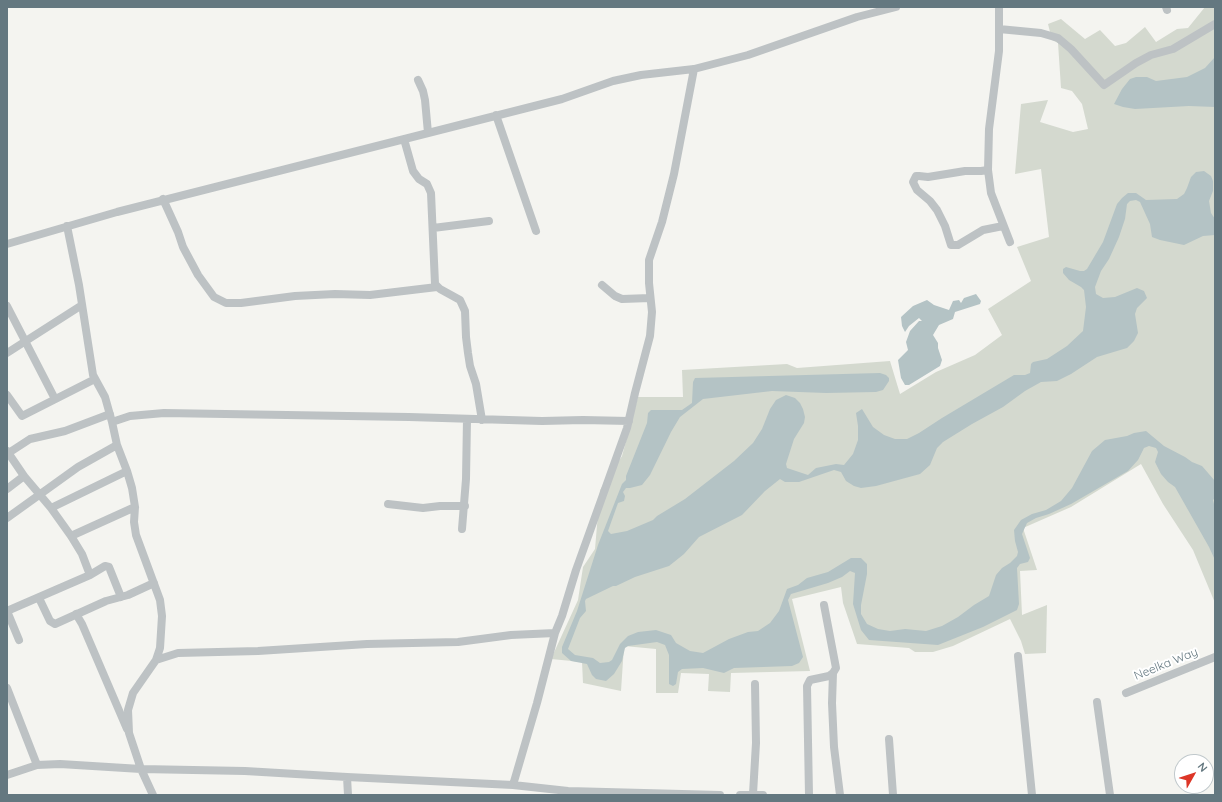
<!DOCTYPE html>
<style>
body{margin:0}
#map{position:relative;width:1222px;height:802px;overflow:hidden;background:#f4f4f0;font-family:Quicksand,sans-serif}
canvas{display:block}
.frame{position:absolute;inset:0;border:8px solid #647880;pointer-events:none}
.north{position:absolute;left:1174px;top:754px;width:40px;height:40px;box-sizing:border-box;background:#fff;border:1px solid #c1c9cc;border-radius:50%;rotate:51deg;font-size:11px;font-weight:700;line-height:16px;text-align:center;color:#647880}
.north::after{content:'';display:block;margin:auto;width:14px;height:18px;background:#dd3627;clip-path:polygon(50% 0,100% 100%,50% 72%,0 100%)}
</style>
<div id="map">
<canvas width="1222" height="802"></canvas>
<div class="frame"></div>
<div class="north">N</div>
</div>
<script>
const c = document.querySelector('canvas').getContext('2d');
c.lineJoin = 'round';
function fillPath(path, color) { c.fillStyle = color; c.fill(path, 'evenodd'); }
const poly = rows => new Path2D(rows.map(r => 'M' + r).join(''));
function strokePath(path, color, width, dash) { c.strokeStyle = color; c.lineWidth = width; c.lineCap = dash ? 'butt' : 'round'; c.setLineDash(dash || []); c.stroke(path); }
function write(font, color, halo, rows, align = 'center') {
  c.font = font + ' Quicksand,sans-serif'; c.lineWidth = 4; c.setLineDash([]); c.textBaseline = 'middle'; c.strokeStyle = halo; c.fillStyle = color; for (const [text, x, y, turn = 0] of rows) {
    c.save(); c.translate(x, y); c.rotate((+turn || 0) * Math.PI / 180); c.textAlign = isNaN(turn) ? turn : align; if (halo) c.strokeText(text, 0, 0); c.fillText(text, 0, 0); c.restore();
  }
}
const green = poly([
 [1205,7,1215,7,1215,603,1193,550,1163,504,1141,464,1071,507,1023,528,1037,570,1020,571,1022,615,1047,605,1046,653,1025,654,1021,641,1010,619,953,646,933,652,915,652,909,648,857,644,843,603,841,587,792,599,810,671,731,673,730,692,708,691,709,674,681,673,678,693,656,693,656,649,624,646,621,691,583,683,582,662,551,659,578,600,583,567,595,549,600,490,622,456,638,397,683,397,682,370,787,364,797,368,890,361,900,394,936,372,975,355,1002,335,988,309,1031,281,1017,247,1049,237,1041,169,1015,174,1021,104,1048,100,1040,122,1073,132,1088,129,1082,104,1072,91,1061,88,1058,43,1052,40,1048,24,1061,19,1085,39,1100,30,1115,46,1126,43,1145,27,1156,42,1177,29,1188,28]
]);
const water = poly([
 [1215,57,1215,107,1189,106,1135,109,1123,107,1114,104,1122,89,1130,79,1136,77,1147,77,1156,81,1187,77,1205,68],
 [1204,171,1211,176,1213,181,1213,191,1209,201,1211,213,1215,219,1215,235,1203,236,1184,245,1160,240,1152,237,1150,224,1140,202,1136,200,1130,201,1127,204,1125,219,1119,237,1109,259,1101,271,1095,287,1096,294,1103,298,1115,297,1137,288,1144,291,1147,298,1137,308,1135,314,1138,333,1134,341,1127,348,1097,357,1071,374,1057,381,1041,382,1025,391,1003,407,972,424,943,442,937,448,930,465,920,474,876,486,861,488,854,486,846,481,841,472,834,470,799,482,785,482,780,479,765,491,742,515,699,537,684,554,669,566,635,577,616,586,613,586,586,599,585,601,586,611,580,618,568,649,575,655,593,658,600,663,609,662,612,660,620,644,628,636,638,632,656,630,671,635,676,643,690,651,703,653,729,639,748,632,758,631,770,623,779,611,787,589,798,585,807,578,828,572,851,558,861,558,867,564,867,574,861,605,861,614,867,624,878,629,890,631,905,629,926,631,942,626,958,617,974,605,989,596,996,575,1002,568,1010,563,1017,556,1018,552,1015,541,1014,530,1021,520,1032,514,1046,510,1061,501,1072,488,1092,451,1105,440,1127,436,1134,433,1146,431,1164,446,1185,457,1192,462,1202,466,1215,481,1215,498,1213,500,1215,508,1215,560,1209,547,1175,487,1168,482,1161,474,1155,462,1158,452,1156,448,1149,446,1144,448,1138,460,1128,471,1071,504,1049,514,1036,518,1027,523,1022,534,1030,558,1028,562,1020,564,1017,568,1019,604,1017,610,983,627,938,645,869,640,861,630,853,604,855,573,850,571,842,577,828,583,791,594,788,600,803,657,799,663,792,666,734,668,724,673,703,668,682,669,678,672,676,684,673,686,669,684,669,655,665,645,657,642,628,646,625,648,622,661,614,674,606,681,596,679,592,675,587,664,571,661,562,653,562,647,577,611,598,545,622,484,626,480,626,476,647,423,648,413,651,410,682,410,692,403,693,382,695,378,880,373,886,375,889,378,889,381,883,390,876,392,826,393,772,391,703,399,680,417,671,432,650,475,642,485,630,488,626,488,623,492,625,496,624,501,618,503,608,531,611,534,627,531,653,520,657,516,685,499,734,461,753,443,762,429,770,409,776,400,786,395,795,398,800,403,803,409,805,417,804,423,794,439,786,464,787,468,808,475,816,468,836,464,844,465,853,454,858,440,858,426,856,413,862,409,873,427,884,435,895,439,907,439,919,433,942,418,1014,375,1025,375,1030,373,1031,364,1033,362,1047,359,1067,346,1083,331,1086,307,1084,290,1081,287,1069,280,1063,273,1063,269,1066,267,1080,271,1084,271,1087,269,1103,242,1117,204,1122,198,1128,193,1136,193,1146,200,1177,199,1184,194,1187,188,1191,177,1196,172],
 [976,294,981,301,980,304,955,312,953,319,939,325,933,335,938,343,938,348,942,360,940,366,909,385,905,385,901,378,898,360,908,350,906,342,910,331,919,321,922,321,919,318,909,326,905,332,902,326,901,317,913,306,927,300,934,305,949,310,953,301,959,300,961,303,964,298]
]);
const minor = poly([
 [999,7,999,51,989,129,988,170,991,193,1010,242],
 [1166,7,1167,10],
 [999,29,1041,33,1058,38,1071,49,1104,85,1136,63,1151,55,1173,49,1215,24],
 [418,80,423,91,425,100,428,133],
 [496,115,536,231],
 [404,139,413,171,419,179,427,184,431,193,435,284,440,289,460,300,465,311,466,337,468,353,470,366,476,384,482,420],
 [988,170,981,171,965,171,928,177,919,176,916,176,913,182,917,190,930,201,937,210,945,226,951,245,958,245,983,230,1003,226],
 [163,199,178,232,183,247,198,275,214,297,226,303,241,303,295,296,335,294,370,295,437,287],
 [67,226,79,285,93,375,105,397,112,422,130,416,164,413,409,417,542,421,583,420,629,421],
 [433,228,489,221],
 [7,244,117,212,562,99,613,81,641,75,694,69,748,55,857,17,896,7],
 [602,285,615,296,622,299,650,298],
 [7,306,55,399],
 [7,353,82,305],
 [7,395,22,416,95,379],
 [112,422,117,445,127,471,132,488,135,507,134,522,136,535,160,600,162,616,160,648,156,660],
 [7,451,24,476,51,508,71,536,82,554,90,575],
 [7,454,30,439,65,431,110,414],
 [7,489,24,476],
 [388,504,423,508,440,506,465,506],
 [51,508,127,471],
 [7,518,78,467,117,445],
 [462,529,466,479,467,419],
 [71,536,135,507],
 [39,598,50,621,55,624,106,601,128,595,154,583],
 [7,611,90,575,105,566,109,567,121,597],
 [7,611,19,640],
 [76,614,82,624,127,729],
 [1018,656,1032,795],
 [833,673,832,703,834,747,840,795],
 [7,688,37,765],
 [1126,693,1215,657],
 [1097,702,1110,795],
 [889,739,893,795],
 [7,775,37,765,60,764,141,769,245,771,347,777,513,785,568,791,720,795],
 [347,777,348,795],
 [513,785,537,703,555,633,562,616,576,570,627,428,635,393,650,336,652,312,649,283,649,260,662,222,674,174,694,69],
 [753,794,756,743,755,684],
 [153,795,141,769,129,733,128,710,133,693,156,660,178,653,258,651,367,644,458,642,511,635,555,633],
 [740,795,763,795],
 [809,795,807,686,810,680,829,676,833,673,836,668,824,605]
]);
const streetNames = [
 ["Neelka Way",1166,664,-22]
];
fillPath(green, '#d4d9cf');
fillPath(water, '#b4c3c5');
strokePath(minor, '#bdc2c4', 8);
write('12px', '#647880', '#fff', streetNames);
</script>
